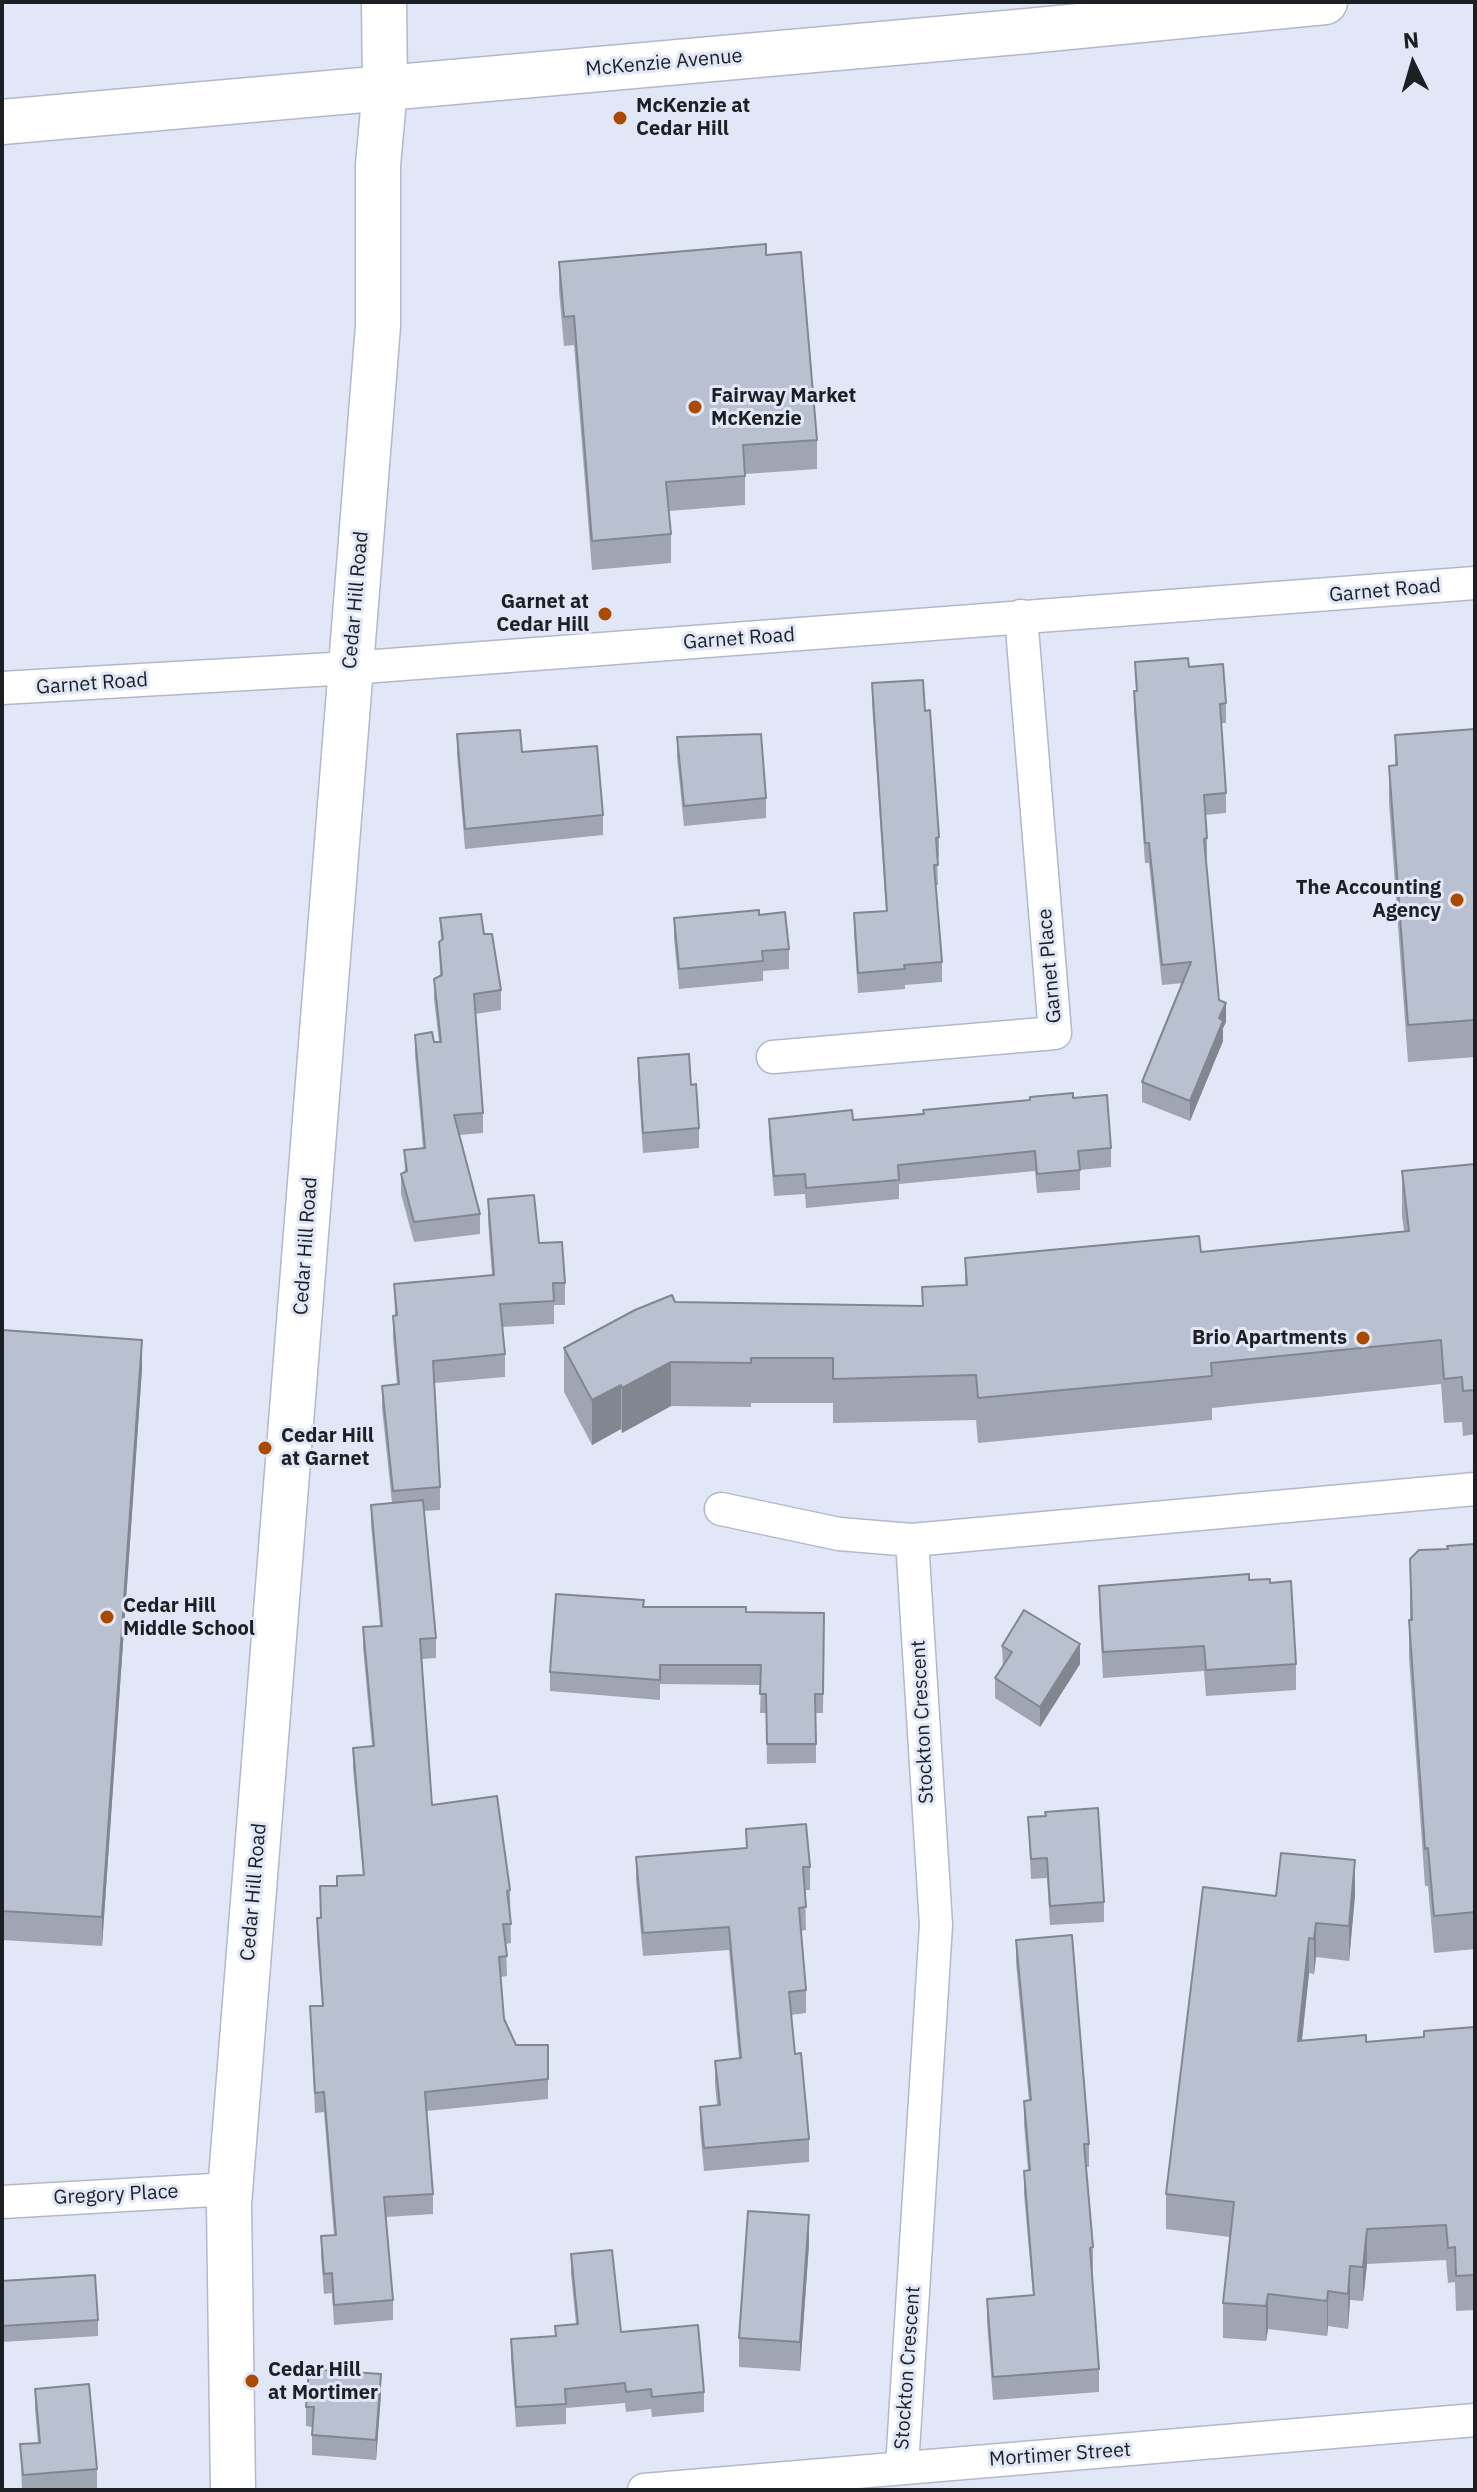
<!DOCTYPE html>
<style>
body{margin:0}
#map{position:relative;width:1477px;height:2492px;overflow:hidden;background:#e1e7f7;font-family:"IBM Plex Sans",sans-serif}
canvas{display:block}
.frame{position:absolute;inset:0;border:4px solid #1c1f24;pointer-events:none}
.north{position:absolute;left:1373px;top:24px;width:80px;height:80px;-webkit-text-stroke:6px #e1e7f7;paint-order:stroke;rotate:355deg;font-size:22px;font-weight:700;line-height:32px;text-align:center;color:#1c1f24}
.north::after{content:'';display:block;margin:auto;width:28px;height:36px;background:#1c1f24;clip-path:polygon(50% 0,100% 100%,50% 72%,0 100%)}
</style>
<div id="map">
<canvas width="1477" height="2492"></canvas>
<div class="frame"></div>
<div class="north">N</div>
</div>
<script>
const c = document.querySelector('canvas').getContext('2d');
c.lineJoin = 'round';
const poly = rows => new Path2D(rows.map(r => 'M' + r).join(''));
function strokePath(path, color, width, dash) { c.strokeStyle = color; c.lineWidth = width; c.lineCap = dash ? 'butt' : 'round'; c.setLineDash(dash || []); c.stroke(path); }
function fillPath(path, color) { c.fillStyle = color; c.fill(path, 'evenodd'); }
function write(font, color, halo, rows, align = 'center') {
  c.font = font + ' "IBM Plex Sans",sans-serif'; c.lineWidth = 6; c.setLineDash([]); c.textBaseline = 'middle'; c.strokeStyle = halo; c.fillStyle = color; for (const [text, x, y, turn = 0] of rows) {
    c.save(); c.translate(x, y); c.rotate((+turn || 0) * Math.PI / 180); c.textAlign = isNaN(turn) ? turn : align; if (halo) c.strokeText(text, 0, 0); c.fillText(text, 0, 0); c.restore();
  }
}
const street = poly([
 [2,688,350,668,1475,583],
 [773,1057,1055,1033,1021,616],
 [721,1509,839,1534,912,1540,1475,1489],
 [2,2202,230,2189],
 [902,2467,936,1925,912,1540],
 [644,2490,1475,2420]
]);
const secondary = poly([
 [2,122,1028,31,1325,2],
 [233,2490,229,2204,378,326,378,165,385,88,384,2]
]);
const wall = poly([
 [766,255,817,440,817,469,745,474,745,505,669,511,671,534,671,563,592,570,574,345,564,346,559,291,559,262],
 [1135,662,1189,667,1226,703,1226,723,1221,723,1226,793,1226,813,1205,815,1207,838,1207,858,1206,858,1219,1000,1226,1022,1223,1028,1223,1041,1190,1121,1142,1102,1142,1082,1183,983,1162,985,1149,863,1145,863,1134,711,1134,691,1136,691],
 [872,683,925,711,939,837,939,857,937,857,938,885,936,885,942,962,942,982,905,985,905,989,858,993,854,933,854,913,886,911,872,703],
 [1475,729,1475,1057,1408,1062,1389,803,1389,766,1395,765,1395,735],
 [457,734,522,752,603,815,603,835,465,849,457,754],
 [677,737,766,798,766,818,684,826,677,757],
 [759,915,789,949,789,969,763,971,763,981,679,989,674,938,674,918],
 [440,918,484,934,501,990,501,1010,475,1014,483,1113,483,1133,459,1135,480,1214,480,1234,414,1242,401,1194,401,1174,405,1172,404,1150,423,1148,415,1055,415,1035,434,1042,439,1042,434,999,434,979,440,975,439,942,441,940],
 [638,1058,691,1085,699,1128,699,1148,643,1153,638,1078],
 [1073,1098,1111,1148,1111,1167,1080,1170,1080,1190,1037,1193,1035,1171,899,1184,899,1199,806,1208,805,1194,774,1196,769,1138,769,1119,853,1120],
 [1475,1164,1475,1434,1463,1436,1462,1422,1444,1423,1441,1384,1212,1408,1212,1420,978,1443,976,1420,833,1423,833,1403,751,1403,751,1407,671,1406,622,1433,621,1429,592,1445,564,1392,564,1348,675,1302,922,1306,922,1287,965,1285,965,1258,1201,1252,1404,1231,1402,1216,1402,1171],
 [488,1199,539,1243,565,1283,565,1305,554,1305,554,1324,502,1327,505,1354,505,1377,434,1383,440,1487,440,1510,424,1511,436,1638,436,1658,422,1659,432,1805,510,1890,511,1943,506,1944,507,1976,501,1977,504,2019,516,2045,548,2045,548,2099,426,2111,433,2194,433,2214,386,2217,393,2300,393,2320,334,2325,332,2293,324,2294,321,2256,321,2236,334,2235,324,2112,315,2113,310,2006,322,2006,317,1938,317,1918,320,1918,320,1886,337,1886,363,1875,353,1768,353,1748,372,1746,363,1647,363,1627,380,1626,371,1524,371,1505,392,1503,382,1408,382,1386,397,1385,393,1338,393,1316,395,1315,394,1284,492,1275,488,1221],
 [2,1330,142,1369,102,1946,2,1940],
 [1475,1544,1475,1949,1434,1953,1428,1886,1425,1886,1409,1657,1409,1620,1410,1620,1410,1559,1447,1549],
 [1249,1580,1296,1664,1296,1690,1206,1696,1204,1671,1103,1678,1099,1611,1099,1586],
 [644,1607,746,1612,824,1613,823,1713,816,1713,816,1763,767,1764,766,1713,760,1713,761,1685,660,1684,660,1700,550,1691,550,1672],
 [1002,1646,1080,1664,1040,1727,995,1698,995,1678,1003,1666],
 [1028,1817,1104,1902,1104,1922,1050,1925,1047,1878,1031,1879],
 [746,1829,810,1867,810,1890,805,1890,806,1930,801,1931,806,1990,806,2013,791,2015,795,2054,809,2139,809,2162,704,2171,700,2130,700,2107,717,2105,715,2084,715,2061,739,2059,729,1950,643,1956,636,1880,636,1857,746,1848],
 [1355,1895,1349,1961,1316,1957,1314,1974,1309,1973,1302,2041,1366,2042,1424,2037,1475,2027,1475,2310,1456,2311,1455,2282,1448,2283,1446,2260,1367,2264,1363,2301,1350,2300,1348,2329,1328,2326,1327,2336,1268,2329,1266,2341,1223,2338,1223,2303,1230,2237,1166,2229,1166,2194,1276,1896],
 [1016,1940,1089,2144,1089,2167,1086,2167,1093,2247,1093,2270,1092,2271,1099,2369,1099,2392,993,2400,987,2322,987,2299,1033,2295,1024,2194,1024,2171,1028,2171,1024,2124,1024,2101,1029,2101,1016,1963],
 [809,2244,800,2371,739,2367,739,2338],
 [571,2254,621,2332,704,2392,704,2412,652,2417,651,2409,626,2412,625,2403,566,2408,566,2424,516,2427,511,2359,511,2339,555,2336,555,2326,576,2324,571,2274],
 [2,2281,98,2320,98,2336,2,2342],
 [35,2389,97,2469,97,2489,82,2490,22,2490,20,2444,38,2443,35,2409],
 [381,2394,376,2460,312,2455,312,2427,306,2426,306,2407]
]);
const shadedWall = poly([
 [1226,1003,1226,1022,1223,1028,1223,1041,1190,1121,1190,1101],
 [142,1340,142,1369,102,1946,102,1917],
 [671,1362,671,1406,622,1433,622,1388],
 [621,1385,621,1429,592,1445,592,1400],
 [1080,1644,1080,1664,1040,1727,1040,1707],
 [1355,1860,1355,1895,1349,1961,1349,1926],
 [1316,1923,1316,1957,1314,1974,1314,1939],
 [1309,1938,1309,1973,1298,2076,1298,2041],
 [809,2215,809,2244,800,2371,800,2342],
 [1367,2229,1367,2264,1363,2301,1363,2267],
 [1350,2266,1350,2300,1348,2329,1348,2294],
 [1328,2291,1328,2326,1327,2336,1327,2301],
 [1268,2294,1268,2329,1266,2341,1266,2306],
 [381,2374,381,2394,376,2460,376,2440]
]);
const building = poly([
 [766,244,766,255,801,252,817,440,743,445,745,476,666,482,671,534,592,541,574,316,564,317,559,262,766,244],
 [1188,658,1189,667,1223,664,1226,703,1220,704,1226,793,1204,795,1207,838,1204,839,1219,1000,1226,1003,1219,1018,1223,1021,1190,1101,1142,1082,1191,962,1162,965,1149,843,1145,843,1134,691,1137,691,1135,662,1188,658],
 [923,680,925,711,930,710,939,837,936,838,938,865,934,865,942,962,904,965,905,969,858,973,854,913,887,911,872,683,923,680],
 [1475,729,1475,1020,1408,1025,1389,766,1397,765,1395,735,1475,729],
 [520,730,522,752,597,746,603,815,465,829,457,734,520,730],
 [761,734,766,798,684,806,677,737,761,734],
 [759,910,759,915,785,912,789,949,762,951,763,961,679,969,674,918,759,910],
 [481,914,484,934,492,934,501,990,474,994,483,1113,454,1115,480,1214,414,1222,401,1174,407,1171,404,1150,425,1148,415,1035,432,1032,434,1042,441,1042,434,979,442,975,439,942,443,939,440,918,481,914],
 [689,1054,691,1085,696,1084,699,1128,643,1133,638,1058,689,1054],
 [1073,1093,1073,1098,1107,1095,1111,1148,1078,1151,1080,1170,1037,1174,1035,1151,898,1165,899,1180,806,1188,805,1174,774,1176,769,1119,852,1110,853,1120,924,1114,923,1110,1030,1100,1030,1097,1073,1093],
 [1475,1164,1475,1390,1463,1391,1462,1377,1444,1379,1441,1340,1211,1363,1212,1376,978,1398,976,1375,833,1379,833,1358,751,1358,751,1363,671,1362,622,1388,621,1385,592,1400,564,1348,635,1310,672,1295,675,1302,923,1306,922,1287,967,1285,965,1258,1199,1236,1201,1252,1409,1231,1402,1171,1475,1164],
 [534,1195,539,1243,562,1242,565,1283,553,1283,554,1301,500,1304,505,1354,433,1361,440,1487,393,1491,382,1386,399,1384,393,1316,397,1315,394,1284,494,1275,488,1199,534,1195],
 [2,1330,142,1340,102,1917,2,1911,2,1330],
 [423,1500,436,1638,420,1639,432,1805,497,1796,510,1890,507,1891,511,1924,503,1924,507,1956,499,1957,504,2019,516,2045,548,2045,548,2079,425,2092,433,2194,384,2197,393,2300,334,2305,332,2273,324,2274,321,2236,336,2235,324,2092,315,2093,310,2006,323,2006,317,1918,321,1918,320,1886,337,1886,337,1876,364,1875,353,1748,374,1746,363,1627,382,1626,371,1505,423,1500],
 [1475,1544,1475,1912,1434,1916,1428,1848,1425,1849,1409,1620,1412,1620,1410,1559,1419,1550,1448,1549,1447,1546,1475,1544],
 [1249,1574,1249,1580,1270,1579,1270,1583,1291,1581,1296,1664,1206,1670,1204,1646,1103,1652,1099,1586,1249,1574],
 [556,1594,644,1600,643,1607,746,1607,746,1612,824,1613,823,1694,815,1694,816,1744,767,1744,766,1694,760,1694,761,1665,660,1665,660,1680,550,1672,556,1594],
 [1024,1610,1080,1644,1040,1707,995,1678,1012,1652,1002,1646,1024,1610],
 [1098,1808,1104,1902,1050,1906,1047,1858,1031,1859,1028,1817,1046,1816,1045,1812,1098,1808],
 [806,1824,810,1867,803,1867,806,1907,799,1908,806,1990,789,1992,795,2054,801,2053,809,2139,704,2148,700,2107,720,2105,715,2061,741,2058,729,1927,643,1933,636,1857,747,1848,746,1829,806,1824],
 [1281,1853,1355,1860,1349,1926,1316,1923,1314,1939,1309,1938,1298,2041,1366,2035,1366,2042,1424,2037,1424,2031,1475,2027,1475,2275,1456,2276,1455,2247,1448,2248,1446,2225,1367,2229,1363,2267,1350,2266,1348,2294,1328,2291,1327,2301,1268,2294,1266,2306,1223,2303,1234,2202,1166,2194,1203,1887,1276,1896,1281,1853],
 [1072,1935,1089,2144,1084,2144,1093,2247,1090,2248,1099,2369,993,2377,987,2299,1034,2295,1024,2171,1030,2170,1024,2101,1031,2100,1016,1940,1072,1935],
 [748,2211,809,2215,800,2342,739,2338,748,2211],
 [612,2250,621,2332,698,2325,704,2392,652,2397,651,2389,626,2392,625,2383,565,2389,566,2404,516,2407,511,2339,556,2336,555,2326,578,2324,571,2254,612,2250],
 [95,2275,98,2320,2,2326,2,2281,95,2275],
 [309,2369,381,2374,376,2440,312,2435,314,2407,306,2407,309,2369],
 [89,2384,97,2469,23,2475,20,2444,40,2443,35,2389,89,2384]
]);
const markers = [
 [620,118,8,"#aa4a00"],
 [695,407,8,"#aa4a00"],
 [605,614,8,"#aa4a00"],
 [1457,900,8,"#aa4a00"],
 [1363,1338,8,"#aa4a00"],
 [265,1448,8,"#aa4a00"],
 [107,1617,8,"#aa4a00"],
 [252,2381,8,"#aa4a00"]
];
const streetNames = [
 ["McKenzie Avenue",664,63,-5],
 ["Garnet Road",1385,591,-5],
 ["Cedar Hill Road",356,600,-85],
 ["Garnet Road",739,639,-4],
 ["Garnet Road",92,684,-4],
 ["Garnet Place",1050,966,-95],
 ["Cedar Hill Road",306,1246,-86],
 ["Stockton Crescent",923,1722,-93],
 ["Cedar Hill Road",254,1892,-85],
 ["Gregory Place",116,2195,-3],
 ["Stockton Crescent",908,2368,-86],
 ["Mortimer Street",1060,2455,-4]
];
const poiNames = [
 ["McKenzie at",636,106],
 ["Cedar Hill",636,129],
 ["Fairway Market",711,396],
 ["McKenzie",711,419],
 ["Garnet at",589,602,"right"],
 ["Cedar Hill",589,625,"right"],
 ["The Accounting",1441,888,"right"],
 ["Agency",1441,911,"right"],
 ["Brio Apartments",1347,1338,"right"],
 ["Cedar Hill",281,1436],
 ["at Garnet",281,1459],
 ["Cedar Hill",123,1606],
 ["Middle School",123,1629],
 ["Cedar Hill",268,2370],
 ["at Mortimer",268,2393]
];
strokePath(street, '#b2b8c7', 35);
strokePath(secondary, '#b2b8c7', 47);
strokePath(street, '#fff', 32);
strokePath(secondary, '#fff', 44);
fillPath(wall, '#9fa5b2');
fillPath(shadedWall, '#828691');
fillPath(building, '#b9c0cf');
strokePath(building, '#828691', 2);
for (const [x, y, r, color] of markers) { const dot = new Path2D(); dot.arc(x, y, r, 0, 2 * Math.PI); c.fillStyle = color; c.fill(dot); strokePath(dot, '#e1e7f7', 3); }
write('20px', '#1c1f24', '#e1e7f7', streetNames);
write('bold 20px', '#1c1f24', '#e1e7f7', poiNames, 'left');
</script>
